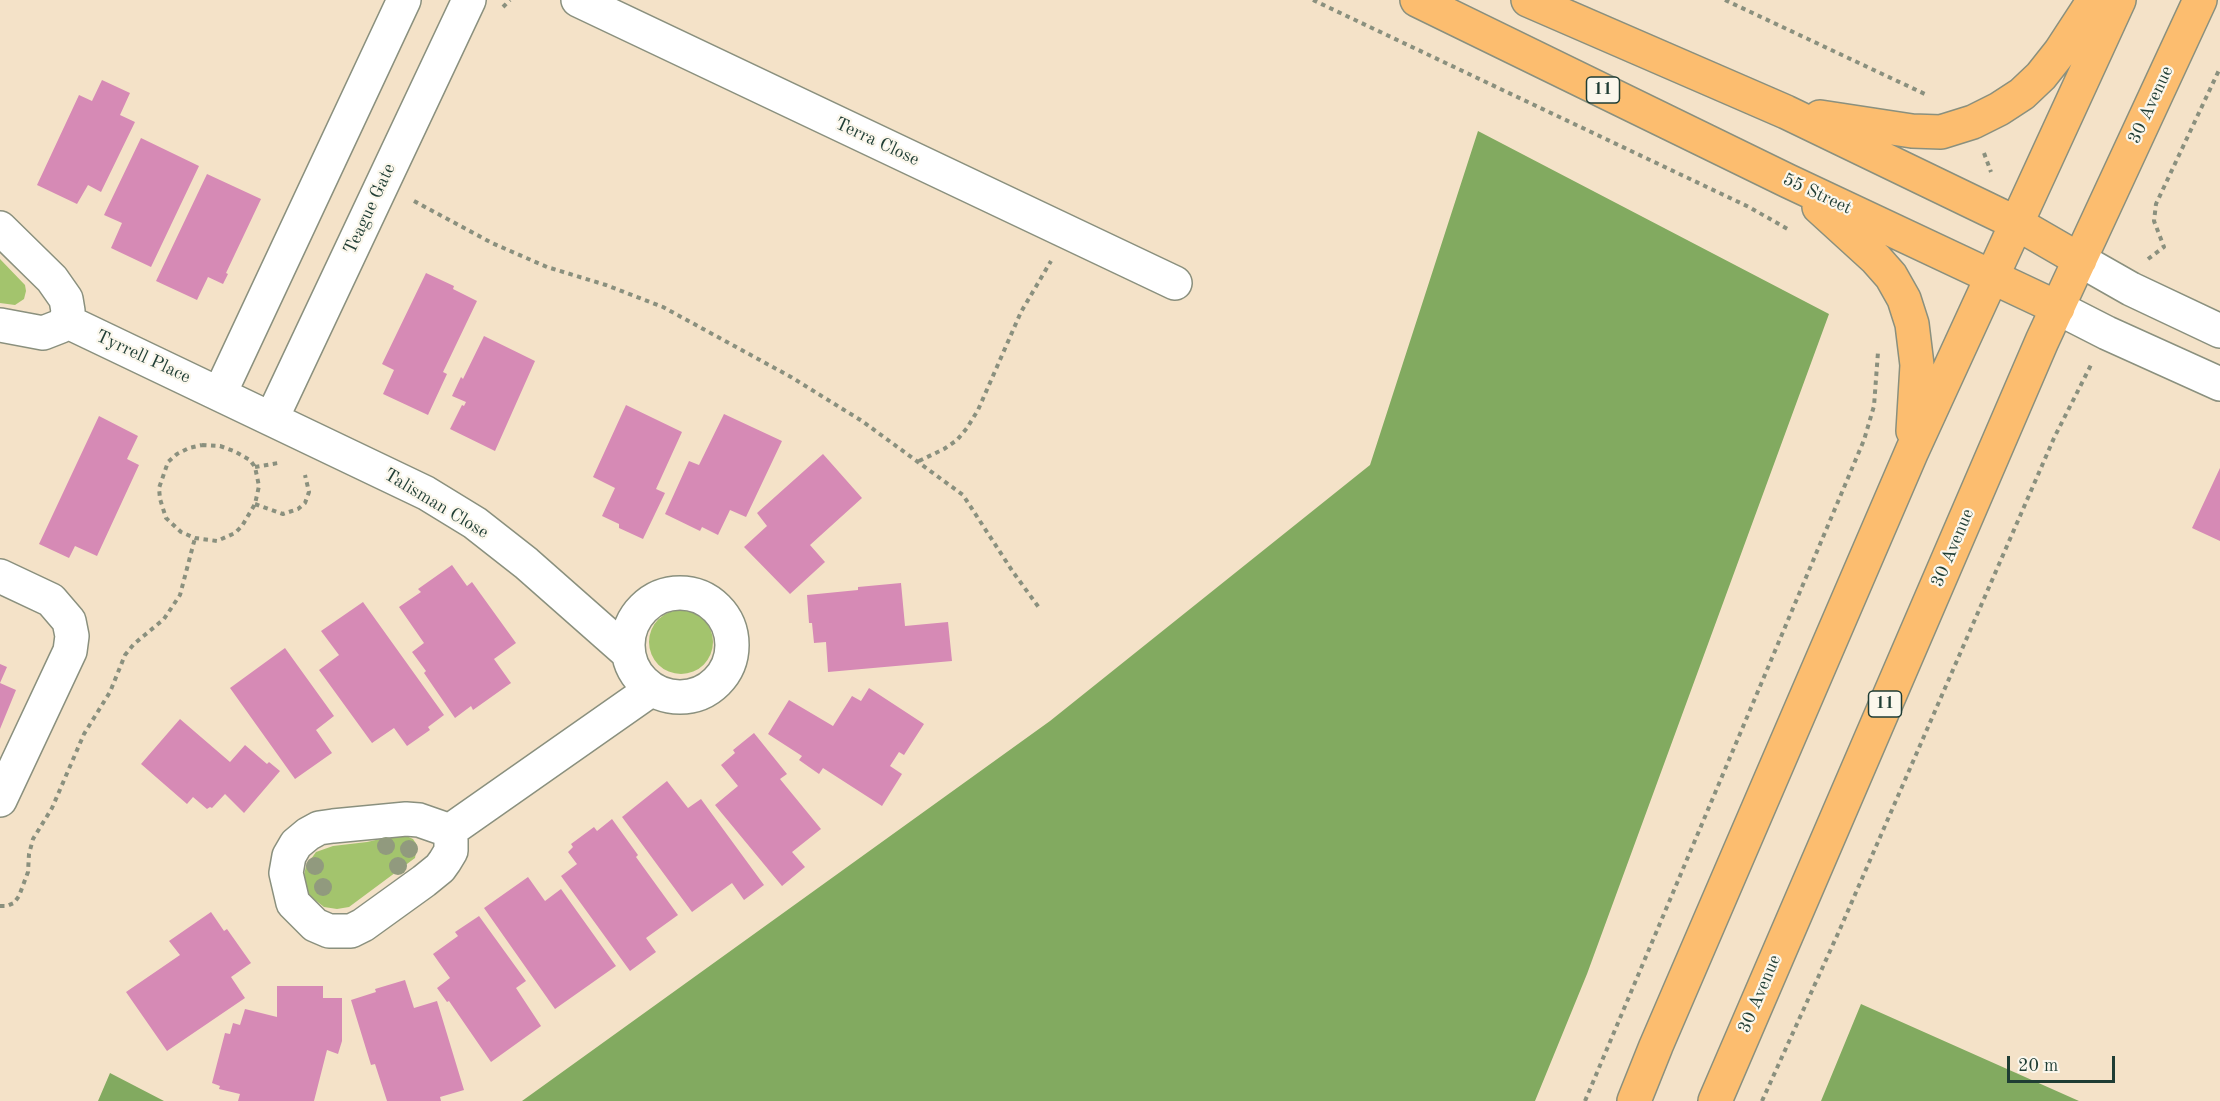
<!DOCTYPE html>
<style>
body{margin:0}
#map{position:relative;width:2220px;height:1101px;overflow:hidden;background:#f4e2c8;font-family:"Old Standard TT",serif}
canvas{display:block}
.scale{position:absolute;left:2007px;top:1056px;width:108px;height:27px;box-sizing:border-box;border:3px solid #1f3d34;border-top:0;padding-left:8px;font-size:18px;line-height:21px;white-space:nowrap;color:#1f3d34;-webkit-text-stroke:4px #fbf7ec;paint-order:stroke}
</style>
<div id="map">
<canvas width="2220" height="1101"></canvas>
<div class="scale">20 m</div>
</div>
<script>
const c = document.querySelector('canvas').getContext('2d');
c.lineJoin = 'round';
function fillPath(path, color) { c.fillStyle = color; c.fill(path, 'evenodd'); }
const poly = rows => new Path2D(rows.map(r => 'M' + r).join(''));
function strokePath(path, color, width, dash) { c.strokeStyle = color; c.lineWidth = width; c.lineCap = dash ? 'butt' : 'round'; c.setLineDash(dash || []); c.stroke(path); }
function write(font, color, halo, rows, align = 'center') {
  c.font = font + ' "Old Standard TT",serif'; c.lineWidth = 4.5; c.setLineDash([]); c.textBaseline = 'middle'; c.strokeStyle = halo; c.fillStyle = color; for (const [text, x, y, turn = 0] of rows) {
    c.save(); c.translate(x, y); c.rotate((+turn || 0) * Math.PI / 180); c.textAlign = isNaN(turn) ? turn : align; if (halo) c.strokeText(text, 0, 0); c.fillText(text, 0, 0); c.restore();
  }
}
const green = poly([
 [0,259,25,285,26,291,24,299,15,305,0,303],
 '649 642a32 32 0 1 1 64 0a32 32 0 1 1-64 0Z',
 [402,834,413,839,417,845,415,858,349,907,337,909,324,907,310,896,305,886,304,875,306,866,316,852,333,846,367,842]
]);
const forest = poly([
 [1478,131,1829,314,1587,974,1535,1101,522,1101,1050,721,1370,465],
 [1861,1004,2079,1101,1821,1101],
 [110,1073,164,1101,98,1101]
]);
const building = poly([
 [102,80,130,93,120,115,135,122,101,192,88,185,77,204,37,185,79,95,92,101],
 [141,138,199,166,151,267,111,248,122,223,104,215],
 [207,174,261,199,226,273,228,274,223,284,208,277,197,300,156,281],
 [426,273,454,286,453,289,477,301,443,372,447,374,428,415,383,394,394,370,382,364],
 [484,336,535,361,495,451,450,429,462,405,464,406,466,402,452,396,461,377,463,379],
 [626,405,682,432,656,489,665,493,643,539,619,528,619,524,602,516,615,488,593,477],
 [724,414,782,441,746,517,730,510,718,535,702,527,700,531,665,514,689,461,699,465],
 [99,416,138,436,127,459,139,465,97,556,75,546,69,558,39,544],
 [823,454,862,498,810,545,825,562,790,594,744,547,767,526,757,513],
 [2220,468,2220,541,2192,528],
 [452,565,467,586,472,582,516,643,494,659,511,683,473,710,471,706,455,718,424,673,426,671,412,652,424,643,399,607,421,592,418,589],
 [901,583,905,626,948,622,952,661,828,672,826,642,814,643,812,623,809,623,807,595,858,590,858,587],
 [363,602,444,715,428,727,430,730,407,746,394,728,372,743,319,670,339,655,321,631],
 [285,648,334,716,316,730,332,753,295,779,230,688],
 [0,664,7,667,0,683,16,690,0,729],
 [869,688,924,724,904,755,899,752,890,766,902,774,882,806,823,768,819,774,799,760,802,756,768,734,789,700,833,726,852,696,861,701],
 [180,719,230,762,245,745,267,764,269,762,280,771,244,813,225,794,212,808,210,807,207,809,193,797,187,804,141,764],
 [754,733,787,774,780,779,821,829,792,852,805,867,782,886,715,805,738,786,721,765,735,753,733,750],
 [667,781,688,808,701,799,764,885,744,900,732,883,692,912,622,817],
 [612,819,638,855,636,857,678,915,646,938,656,952,630,971,561,876,577,864,568,852,573,847,571,844,594,827,597,831],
 [528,877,545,901,561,889,616,966,555,1009,484,908],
 [211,912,224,931,227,929,251,963,231,977,245,998,167,1051,126,992,180,955,169,941],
 [479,916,526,981,516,988,541,1026,491,1062,449,1001,447,1002,437,988,450,978,433,954,458,936,455,932],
 [405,980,414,1008,437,1001,464,1090,440,1097,441,1101,387,1101,375,1064,371,1065,351,1000,376,992,375,989],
 [277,986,323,986,323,998,342,998,342,1041,338,1054,327,1050,314,1101,238,1101,240,1094,219,1089,220,1086,212,1083,225,1033,230,1034,233,1023,240,1025,245,1009,277,1017]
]);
const path = poly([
 [1313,0,1749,207,1791,231],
 [1725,0,1927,95],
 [503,7,510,0],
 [1984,153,1991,172],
 [414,201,492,243,547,267,606,285,663,307,791,377,862,421,963,495,1013,572,1040,609],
 [2148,259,2164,247,2154,221,2156,204,2220,68],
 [202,445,220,446,234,451,250,460,255,467,259,486,255,504,242,526,235,533,217,541,195,538,181,532,166,518,160,499,159,488,168,462,177,454,189,448,202,445],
 [919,461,944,449,957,440,967,428,978,410,1021,312,1051,261],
 [255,467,278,463],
 [255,504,283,514,298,509,305,503,309,492,305,475],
 [0,906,7,906,14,903,19,896,28,872,29,854,33,839,52,808,84,734,110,692,125,655,134,644,164,619,180,595,195,538],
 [1585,1101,1864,440,1874,406,1878,352],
 [1762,1101,1840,929,2054,438,2092,363]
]);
const minor = poly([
 [578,0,1175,283],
 [0,228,52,279,66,299,68,311,66,321,61,326,43,333,0,325],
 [2080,260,2131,289,2220,331],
 [2058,308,2107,333,2220,384],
 [66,321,426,493,475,523,526,563,628,653],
 [220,393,404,0],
 [272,418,469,0],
 [0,576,51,600,69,621,72,636,70,651,0,800],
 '628 645a52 52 0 1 1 104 0a52 52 0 1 1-104 0Z',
 [406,819,419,820,442,828,448,832,451,840,451,851,445,861,440,868,424,881,363,925,351,931,329,931,315,925,293,903,286,873,289,856,296,844,308,834,319,828,333,826,406,819],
 [448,832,652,689]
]);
const major = poly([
 [1417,0,1788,181,2058,308],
 [1528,0,1786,112,2016,223,2080,260],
 [1820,117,1912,131,1941,132,1973,122,1999,109,2022,94,2041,76,2060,52,2094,0],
 [1819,207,1876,259,1891,276,1904,299,1912,324,1917,365,1913,431],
 [1634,1101,1656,1046,1912,451,2119,0],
 [1715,1101,2042,341,2200,0]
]);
const trees = [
 [386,846],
 [409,849],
 [315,866],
 [398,866],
 [323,887]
];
const shields = [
 [1603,90,33],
 [1885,704,33]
];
const shieldNames = [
 ["11",1603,90],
 ["11",1885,704]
];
const streetNames = [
 ["30 Avenue",2151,105,-65],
 ["Terra Close",877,142,25],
 ["55 Street",1817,194,25],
 ["Teague Gate",370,209,-65],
 ["Tyrrell Place",143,357,25],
 ["Talisman Close",436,504,31],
 ["30 Avenue",1953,548,-67],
 ["30 Avenue",1760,994,-67]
];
fillPath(green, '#a3c46d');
fillPath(forest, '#82aa60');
fillPath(building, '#d68ab5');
strokePath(minor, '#8a907e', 36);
strokePath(major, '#8a907e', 36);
strokePath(path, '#8a907e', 4, [4.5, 4.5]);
strokePath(minor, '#fff', 33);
strokePath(major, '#fcbd6f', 33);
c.fillStyle = '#919a7e';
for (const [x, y] of trees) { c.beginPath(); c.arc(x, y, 9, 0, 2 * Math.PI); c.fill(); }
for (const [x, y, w] of shields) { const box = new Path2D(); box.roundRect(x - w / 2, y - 13, w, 26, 4.5); c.fillStyle = '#fbf7ec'; c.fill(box); strokePath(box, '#1f3d34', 1.5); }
write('bold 16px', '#1f3d34', null, shieldNames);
write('18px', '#1f3d34', '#fbf7ec', streetNames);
</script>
